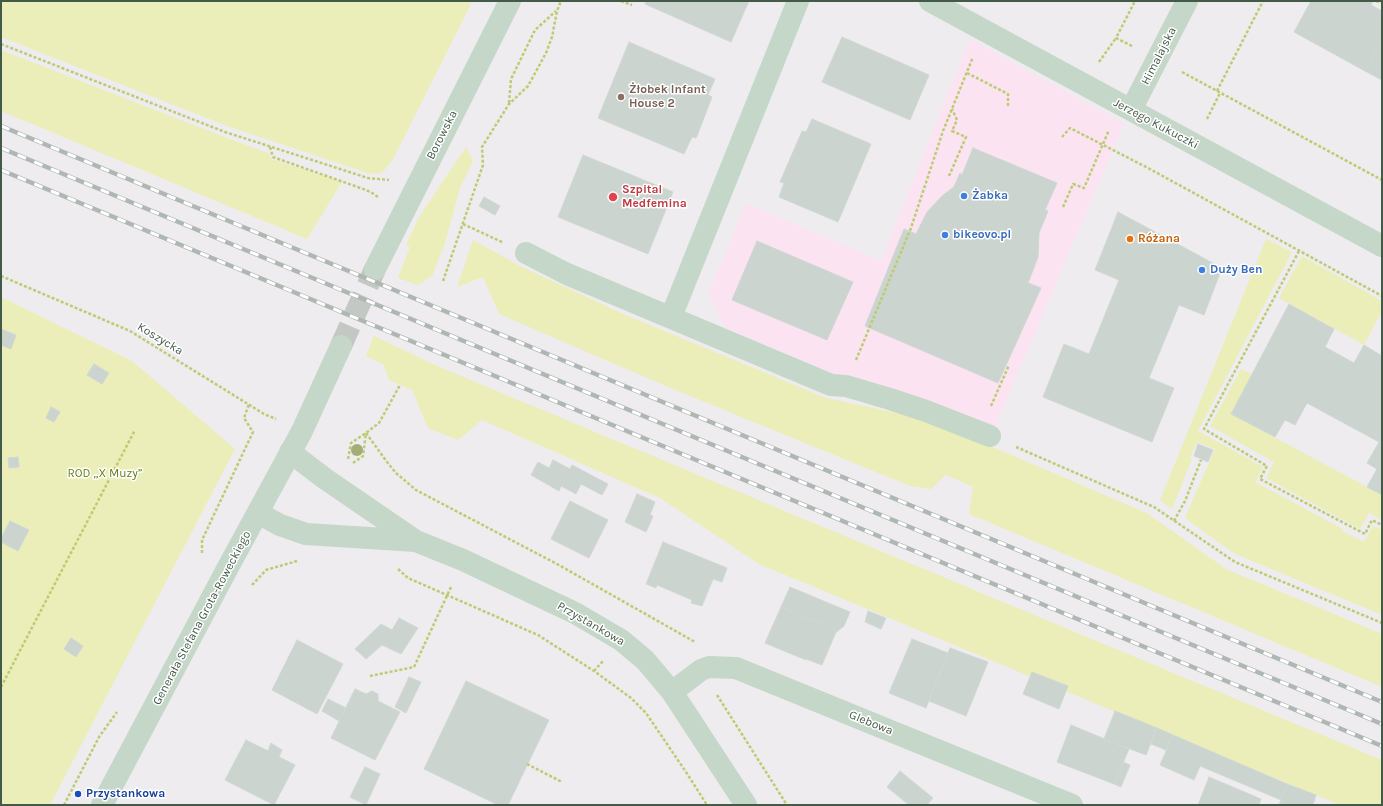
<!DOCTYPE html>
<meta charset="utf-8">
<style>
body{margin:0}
#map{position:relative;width:1383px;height:806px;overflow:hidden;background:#eeecef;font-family:Karla,sans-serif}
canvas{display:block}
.frame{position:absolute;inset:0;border:2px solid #445a48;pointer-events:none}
</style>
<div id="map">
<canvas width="1383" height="806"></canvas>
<div class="frame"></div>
</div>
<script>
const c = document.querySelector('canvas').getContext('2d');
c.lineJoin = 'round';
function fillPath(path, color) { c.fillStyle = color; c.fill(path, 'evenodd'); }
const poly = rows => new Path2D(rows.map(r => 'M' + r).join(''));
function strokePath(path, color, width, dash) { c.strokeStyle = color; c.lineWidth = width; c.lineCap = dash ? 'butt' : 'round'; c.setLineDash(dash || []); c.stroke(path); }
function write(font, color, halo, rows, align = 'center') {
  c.font = font + ' Karla,sans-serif'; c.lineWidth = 3; c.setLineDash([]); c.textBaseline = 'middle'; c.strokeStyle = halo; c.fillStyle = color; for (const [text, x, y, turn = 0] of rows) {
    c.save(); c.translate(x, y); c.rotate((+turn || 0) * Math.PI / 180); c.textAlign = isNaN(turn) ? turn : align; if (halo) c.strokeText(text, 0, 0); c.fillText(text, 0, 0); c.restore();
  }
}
const commercial = poly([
 [970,39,1124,124,995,427,837,375,725,328,708,294,746,203,881,261]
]);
const green = poly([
 [1,1,470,1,470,6,392,161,382,173,371,174,227,126,1,37],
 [1,50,222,136,268,153,272,159,342,182,307,239,1,111],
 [466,147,473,161,460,188,445,243,432,276,418,285,398,278,410,247,406,245,419,217],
 [1266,239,1292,252,1198,431,1263,467,1255,482,1343,529,1342,531,1364,542,1373,526,1382,530,1382,615,1235,554,1185,518,1215,449,1197,442,1190,458,1192,459,1172,509,1160,500],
 [473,240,522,267,621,313,826,398,930,420,1147,513,1226,569,1382,634,1382,687,969,514,973,487,946,475,931,489,910,486,668,387,499,314,483,277,457,287],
 [1302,256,1382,301,1382,311,1364,345,1279,298],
 [1,297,132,361,235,449,50,805,1,805],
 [374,336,437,366,1382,760,1382,805,1340,805,759,564,660,498,482,420,458,440,428,428,412,390,389,380,384,365,366,356],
 [1241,369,1252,374,1231,414,1382,495,1382,520,1369,513,1360,529,1266,478,1274,462,1210,426]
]);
const building = poly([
 [646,1,749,1,731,42,645,4,646,1],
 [1311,1,1373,1,1371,5,1382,11,1382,41,1365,71,1294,32,1311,1],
 [842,37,929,75,910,120,822,82,842,37],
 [1382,41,1382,80,1365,71,1382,41],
 [629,42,715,79,708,95,712,97,697,136,696,138,692,137,684,154,598,118,629,42],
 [812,119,871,144,838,222,779,197,784,183,780,182,802,131,806,132,812,119],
 [973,148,1057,183,1045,210,1048,211,1039,233,1038,257,1028,283,1041,288,998,383,865,326,904,229,916,234,927,212,943,195,954,187,960,173,962,175,973,148],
 [583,155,673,192,648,254,558,217,583,155],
 [484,197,500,206,495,215,479,206,484,197],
 [1118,212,1222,268,1204,315,1179,305,1149,378,1174,388,1152,442,1043,397,1064,344,1089,354,1119,280,1095,270,1118,212],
 [757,241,853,282,827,340,732,300,757,241],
 [1289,304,1334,329,1325,347,1354,363,1364,345,1382,356,1382,495,1367,487,1377,469,1367,463,1379,442,1307,403,1295,425,1285,420,1275,437,1231,414,1289,304],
 [1,329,16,335,11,349,1,345,1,329],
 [94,364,109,373,102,384,87,375,94,364],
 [51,407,60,412,54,422,46,418,51,407],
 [1198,444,1213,450,1208,462,1194,456,1198,444],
 [18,457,19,467,9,468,8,458,18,457],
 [553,460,570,469,572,465,608,484,602,495,581,484,576,494,561,486,559,491,531,475,538,462,549,468,553,460],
 [637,494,655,502,650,515,653,516,651,521,646,532,625,522,637,494],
 [570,501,608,520,589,558,551,539,570,501],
 [10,521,29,530,18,551,1,542,1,538,10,521],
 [663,542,727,568,722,582,713,579,702,606,691,603,692,600,657,585,656,588,646,584,663,542],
 [790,587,850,612,844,626,838,631,781,607,790,587],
 [781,607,838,631,836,632,822,665,806,659,806,660,765,643,781,607],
 [868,611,886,618,881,629,865,622,868,611],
 [399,618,418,628,401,654,382,645,366,659,355,649,381,624,392,630,399,618],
 [71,638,83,646,76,657,64,649,71,638],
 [912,639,948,653,926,708,889,693,912,639],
 [297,640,343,664,317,714,272,690,297,640],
 [950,648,988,662,966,716,929,701,950,648],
 [1032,672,1068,686,1059,709,1023,694,1032,672],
 [409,677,421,682,406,713,395,707,409,677],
 [466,681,549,720,508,805,498,805,424,769,466,681],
 [355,689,366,694,372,691,378,694,378,701,400,712,375,760,331,738,355,689],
 [328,699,346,708,339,721,322,711,328,699],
 [1115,711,1157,728,1146,755,1104,739,1115,711],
 [1071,725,1129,749,1114,784,1057,762,1071,725],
 [1157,728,1173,735,1166,750,1151,744,1157,728],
 [1173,735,1287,784,1281,800,1200,766,1194,780,1160,765,1173,735],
 [246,740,268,751,271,743,282,750,279,757,295,765,274,805,225,780,246,740],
 [1123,762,1130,765,1121,787,1114,784,1123,762],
 [365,767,380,774,366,805,350,797,365,767],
 [900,771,933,798,927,805,909,805,887,787,900,771],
 [1209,777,1261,799,1259,805,1198,805,1209,777],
 [1287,784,1316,795,1313,805,1279,805,1287,784]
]);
const tertiaryTunnel = poly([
 [341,346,375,269]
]);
const path = poly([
 [621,1,632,5],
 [1376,1,1382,3],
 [1,44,225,132,368,178,389,180],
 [1132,46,1116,38,1135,1],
 [1099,62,1116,38],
 [1182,72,1382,180],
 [967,73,1008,94,1008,108],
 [1217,91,1263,1],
 [509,103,511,79,535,30,556,11],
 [1207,119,1220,93],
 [1062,137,1070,128,1148,168,1382,296],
 [270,147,273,157,366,190,374,194,379,198],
 [949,176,966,137,952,131,957,120,952,109],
 [1063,207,1073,184,1084,188,1109,130],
 [463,224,502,242],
 [1299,251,1204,429,1267,466,1260,479,1365,534,1372,520,1382,525],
 [1,276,130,331,264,414,276,419],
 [443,281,483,165,482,147,509,104,528,86,546,53,552,37,557,11,561,1],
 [856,360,911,228,943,131,973,57],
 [991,406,1009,365],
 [366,433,387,462,396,473,416,490,557,564,695,642],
 [1016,447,1154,507,1235,562,1382,623],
 [348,459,351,443,366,433,379,423,400,385],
 [353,463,363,456,366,433],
 [1174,521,1185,501,1201,460],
 [202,553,202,540,253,432,244,418,249,404],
 [398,569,408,578,538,635,594,671,631,698,646,713,686,772,707,805],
 [252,585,266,570,297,561],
 [594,671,603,661],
 [370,676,414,667,451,587],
 [1,687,135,430],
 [717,695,787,805],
 [527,764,562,782],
 [64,805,99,737,117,712]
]);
const minor = poly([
 [930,1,1382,246],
 [1131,110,1187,1],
 [526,253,567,274,831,385,846,386,890,399,926,411,990,436],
 [671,317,798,1],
 [290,452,324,478,416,541,463,560,575,613,621,640,645,660,672,692,746,805],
 [258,513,280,525,306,534,416,541],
 [672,692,701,670,709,667,736,668,1072,805]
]);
const tertiary = poly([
 [375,269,510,1],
 [102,805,226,571,302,431,341,346]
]);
const rail = poly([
 [1,126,1382,702],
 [1,148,1382,724],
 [1,170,1382,746]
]);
const trees = [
 [357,450]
];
const markers = [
 [621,97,4,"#8d6e63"],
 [964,196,4,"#3f7fe0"],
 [613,197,5,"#e0444e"],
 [945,235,4,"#3f7fe0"],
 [1130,239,4,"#e8710a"],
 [1202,270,4,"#3f7fe0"],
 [78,794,4,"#1a4fb4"]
];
const streetNames = [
 ["Himalajska",1159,56,-63],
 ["Jerzego Kukuczki",1156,124,28],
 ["Borowska",442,135,-63],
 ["Koszycka",160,339,31],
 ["Generała Stefana Grota-Roweckiego",202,618,-62],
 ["Przystankowa",591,624,30],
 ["Glebowa",871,723,22]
];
const educationNames = [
 ["Żłobek Infant",629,90],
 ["House 2",629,104]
];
const healthNames = [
 ["Szpital",622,190],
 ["Medfemina",622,204]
];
const shopNames = [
 ["Żabka",972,196],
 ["bikeovo.pl",953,235],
 ["Duży Ben",1210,270]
];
const foodNames = [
 ["Różana",1138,239]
];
const parkNames = [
 ["ROD „X Muzy”",105,474]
];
const transitNames = [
 ["Przystankowa",86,794]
];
fillPath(commercial, '#fbe3f2');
fillPath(green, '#ebeeb9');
fillPath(building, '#cbd4ce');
strokePath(building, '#d0d8d3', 1);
strokePath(tertiaryTunnel, '#c4c8c5', 22, [22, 11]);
strokePath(path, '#bbcc71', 2.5, [3, 2]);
strokePath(minor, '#c5d7c8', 22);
strokePath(tertiary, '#c5d7c8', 22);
strokePath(rail, '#aeb7b1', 4.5);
strokePath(rail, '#fff', 3, [9]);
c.fillStyle = '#a4ad77';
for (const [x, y] of trees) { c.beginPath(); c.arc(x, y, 6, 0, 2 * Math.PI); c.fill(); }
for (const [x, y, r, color] of markers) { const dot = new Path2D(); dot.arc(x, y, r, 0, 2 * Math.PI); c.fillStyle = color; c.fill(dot); strokePath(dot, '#fff', 1.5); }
write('12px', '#445a48', '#fff', streetNames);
write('bold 12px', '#785e54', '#fff', educationNames, 'left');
write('bold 12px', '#be3a42', '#fff', healthNames, 'left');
write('bold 12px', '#366cbe', '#fff', shopNames, 'left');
write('bold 12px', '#c56008', '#fff', foodNames, 'left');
write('12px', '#687a15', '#fff', parkNames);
write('bold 12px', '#164399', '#fff', transitNames, 'left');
</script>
